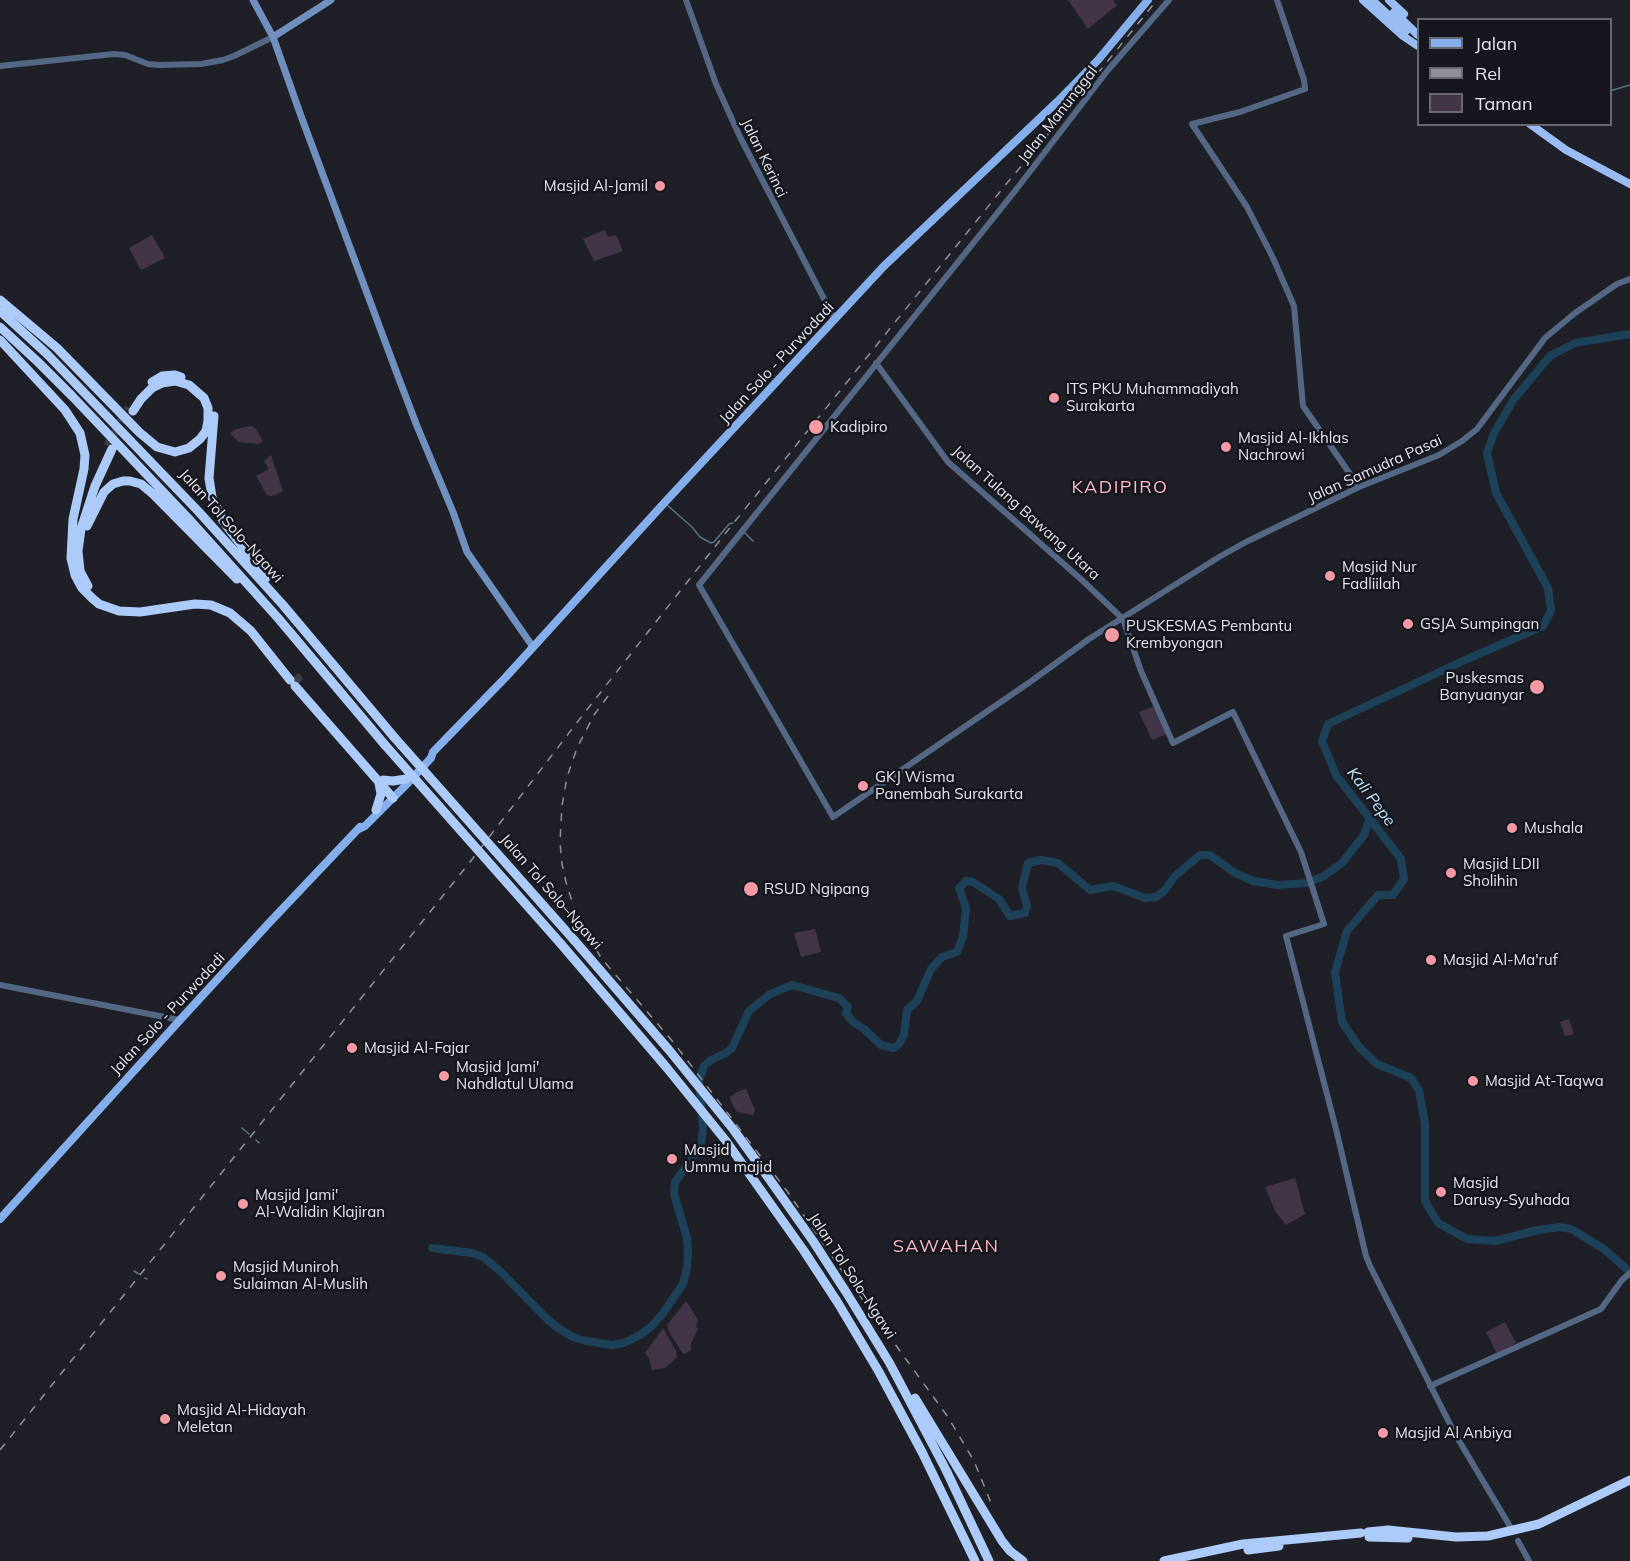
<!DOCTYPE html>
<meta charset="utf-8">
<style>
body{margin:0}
#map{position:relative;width:1630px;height:1561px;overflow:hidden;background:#1f2027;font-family:Mulish,sans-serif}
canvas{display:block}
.legend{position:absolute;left:1417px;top:18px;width:195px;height:108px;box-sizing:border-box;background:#16171e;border:2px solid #686970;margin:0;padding:8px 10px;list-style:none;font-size:18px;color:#e4e5ea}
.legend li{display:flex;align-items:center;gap:12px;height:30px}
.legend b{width:30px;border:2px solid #686970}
</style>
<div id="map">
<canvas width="1630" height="1561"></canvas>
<ul class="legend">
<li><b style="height:8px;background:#85afec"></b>Jalan</li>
<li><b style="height:8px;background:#8f9096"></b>Rel</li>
<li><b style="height:16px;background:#423548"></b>Taman</li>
</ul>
</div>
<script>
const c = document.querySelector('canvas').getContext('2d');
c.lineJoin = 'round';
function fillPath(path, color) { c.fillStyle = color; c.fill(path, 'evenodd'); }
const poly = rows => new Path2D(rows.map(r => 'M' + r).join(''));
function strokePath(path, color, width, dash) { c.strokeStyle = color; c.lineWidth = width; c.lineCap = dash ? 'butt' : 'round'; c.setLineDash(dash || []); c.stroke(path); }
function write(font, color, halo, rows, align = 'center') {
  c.font = font + ' Mulish,sans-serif'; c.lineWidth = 5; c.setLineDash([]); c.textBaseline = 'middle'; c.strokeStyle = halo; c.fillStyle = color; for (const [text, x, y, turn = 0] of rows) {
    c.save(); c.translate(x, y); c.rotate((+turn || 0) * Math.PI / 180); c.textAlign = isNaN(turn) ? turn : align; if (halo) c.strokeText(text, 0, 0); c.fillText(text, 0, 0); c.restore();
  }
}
const green = poly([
 [1068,0,1113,0,1117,5,1088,29],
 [605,230,608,237,616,235,623,251,594,261,583,239],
 [152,235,165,258,141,270,129,248],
 [252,426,256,429,263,441,259,444,238,442,230,433,236,429],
 [271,455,283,491,275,495,271,496,267,495,256,476,269,469,264,461],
 [1154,706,1167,734,1152,740,1139,712],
 [815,929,821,952,801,957,794,933],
 [1569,1019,1574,1034,1565,1036,1560,1022],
 [746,1089,755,1110,753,1115,737,1112,732,1104,730,1097,737,1092],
 [1295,1178,1305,1214,1286,1225,1275,1211,1265,1187],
 [686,1301,698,1320,696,1325,698,1329,691,1343,691,1351,683,1354,669,1332,667,1325],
 [1505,1322,1516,1343,1497,1353,1486,1332],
 [663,1328,676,1351,677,1357,665,1368,652,1370,649,1358,645,1353]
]);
const stream = poly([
 [1610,91,1630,85],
 [667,505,692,527,700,537,711,543,714,542,729,524,733,523],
 [744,532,753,541],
 [242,1128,249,1134],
 [256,1140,259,1143],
 [134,1271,139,1274],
 [145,1278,147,1279]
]);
const river = poly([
 [1630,334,1575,343,1550,356,1514,399,1494,433,1487,453,1496,493,1548,588,1551,611,1543,626,1465,660,1328,724,1322,741,1336,775,1401,859,1404,879,1393,895,1378,895,1347,931,1335,972,1342,1022,1359,1047,1377,1064,1411,1078,1419,1090,1425,1124,1425,1201,1438,1223,1467,1239,1495,1241,1538,1230,1560,1227,1566,1228,1573,1230,1604,1249,1630,1272],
 [432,1248,472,1253,483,1257,500,1271,548,1320,561,1330,573,1337,586,1341,612,1345,624,1343,640,1335,652,1326,663,1313,683,1284,687,1268,688,1253,687,1238,674,1194,675,1182,701,1146,703,1129,699,1081,704,1066,711,1060,726,1053,732,1048,749,1011,770,994,792,985,839,998,848,1007,846,1013,852,1021,864,1029,881,1045,894,1048,899,1044,904,1035,907,1010,917,1001,931,969,942,957,957,952,963,937,966,908,959,888,966,881,973,882,999,899,1010,916,1025,913,1027,906,1022,888,1028,863,1041,860,1058,863,1090,890,1113,886,1145,898,1156,897,1164,891,1175,876,1200,855,1210,855,1235,873,1253,881,1278,885,1307,883,1324,876,1342,863,1364,835,1370,817]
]);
const motorwayTunnel = poly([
 [108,446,129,408],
 [295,676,300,682]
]);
const tertiary = poly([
 [686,0,716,84,740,137,835,320],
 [1169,0,1108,70,1015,191,699,585,833,817,1030,682,1089,639,1219,557,1246,542,1359,487,1439,455,1462,441,1477,429,1545,338,1575,313,1617,284,1630,279],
 [1277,0,1304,80,1305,89,1240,112,1192,124,1247,207,1273,258,1294,306,1303,406,1359,487],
 [0,66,114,54,125,55,148,64,159,65,201,64,223,60,234,56,273,37],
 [876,363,948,462,1083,581,1123,619,1141,671,1173,743,1233,712,1301,852,1324,924,1286,936,1336,1129,1366,1256,1370,1266,1455,1434,1511,1528],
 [0,985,180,1020],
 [1430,1386,1601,1309,1622,1280,1630,1273],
 [1518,1541,1529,1561]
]);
const secondary = poly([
 [253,0,273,37,301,116,399,379,417,426,453,512,467,552,533,647],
 [273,37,331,0]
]);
const primary = poly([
 [359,829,365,826,407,784,431,758,433,752,505,678,666,501,884,266,1058,101,1098,60,1148,0],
 [0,1219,180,1020,269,923,360,827]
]);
const trunk = poly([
 [1363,0,1403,36,1418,46],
 [1372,0,1406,31],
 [1389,0,1404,14],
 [1394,12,1418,35],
 [1530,124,1566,150,1630,184]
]);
const motorway = poly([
 [0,300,57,348,139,432,157,447,175,452,189,448,200,439,206,431,208,421,208,408,204,398,189,385,175,381,162,383,152,388,141,399,133,411],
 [0,311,47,354,198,511,283,605,394,737],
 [0,327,38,362,72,396,188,518,278,618,385,745],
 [0,340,65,410,80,433,85,455,84,469,73,519,71,558,75,575,82,588,92,598,99,604,119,611,140,612,195,604,211,605,230,613,251,631,290,680],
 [152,382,162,376,175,375,181,377],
 [214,416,209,478,212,497,223,521,266,578],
 [87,526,104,492,113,484,123,481,130,481,141,484,153,494,237,579],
 [88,586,80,571,78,551,81,529,95,486,112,449],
 [295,686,393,798],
 [383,780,393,781,406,779],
 [376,810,381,794,379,783],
 [574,940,669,1050,733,1129,770,1180,813,1241,846,1292,889,1362,946,1470,989,1561],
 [561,944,667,1068,726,1141,804,1251,838,1303,879,1372,922,1452,975,1561],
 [915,1398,1002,1541,1010,1551,1023,1561],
 [1368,1532,1388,1530,1456,1537,1488,1536,1539,1524,1630,1480],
 [1369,1537,1408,1538],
 [1248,1550,1279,1546],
 [1164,1561,1243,1544,1361,1533]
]);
const rail = poly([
 [608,696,594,715,577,748,567,777,562,806,560,842,562,864,566,882,576,914,585,932,602,959,674,1043,787,1191,847,1278,948,1417,974,1461,991,1503],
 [0,1450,470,862,582,716,732,525,1007,183,1061,119,1157,0]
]);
const motorwayBridge = poly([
 [394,737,574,940],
 [385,745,561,944]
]);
const markers = [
 [660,186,6,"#f49aa5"],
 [1054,398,6,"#f49aa5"],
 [816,427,8,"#f49aa5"],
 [1226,447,6,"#f49aa5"],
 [1330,576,6,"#f49aa5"],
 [1408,624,6,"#f49aa5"],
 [1112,635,8,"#f49aa5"],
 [1537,687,8,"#f49aa5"],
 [863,786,6,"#f49aa5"],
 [1512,828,6,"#f49aa5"],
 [1451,873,6,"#f49aa5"],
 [751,889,8,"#f49aa5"],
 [1431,960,6,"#f49aa5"],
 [352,1048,6,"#f49aa5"],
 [444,1076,6,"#f49aa5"],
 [1473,1081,6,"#f49aa5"],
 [672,1159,6,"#f49aa5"],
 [1441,1192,6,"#f49aa5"],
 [243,1204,6,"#f49aa5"],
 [221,1276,6,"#f49aa5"],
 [165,1419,6,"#f49aa5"],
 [1383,1433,6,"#f49aa5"]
];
const streetNames = [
 ["Jalan Manunggal",1058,115,-52],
 ["Jalan Kerinci",764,158,64],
 ["Jalan Solo - Purwodadi",777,363,-47],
 ["Jalan Samudra Pasai",1375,469,-24],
 ["Jalan Tulang Bawang Utara",1026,513,42],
 ["Jalan Tol Solo–Ngawi",231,526,48],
 ["Jalan Tol Solo–Ngawi",551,892,49],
 ["Jalan Solo - Purwodadi",168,1014,-47],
 ["Jalan Tol Solo–Ngawi",852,1276,57]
];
const poiNames = [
 ["Masjid Al-Jamil",648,186,"right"],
 ["ITS PKU Muhammadiyah",1066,389],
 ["Surakarta",1066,406],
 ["Kadipiro",830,427],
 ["Masjid Al-Ikhlas",1238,438],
 ["Nachrowi",1238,455],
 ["Masjid Nur",1342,567],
 ["Fadliilah",1342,584],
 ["GSJA Sumpingan",1420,624],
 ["PUSKESMAS Pembantu",1126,626],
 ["Krembyongan",1126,643],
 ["Puskesmas",1524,678,"right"],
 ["Banyuanyar",1524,695,"right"],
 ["GKJ Wisma",875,777],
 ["Panembah Surakarta",875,794],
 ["Mushala",1524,828],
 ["Masjid LDII",1463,864],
 ["Sholihin",1463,881],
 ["RSUD Ngipang",764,889],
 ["Masjid Al-Ma'ruf",1443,960],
 ["Masjid Al-Fajar",364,1048],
 ["Masjid Jami'",456,1067],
 ["Nahdlatul Ulama",456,1084],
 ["Masjid At-Taqwa",1485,1081],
 ["Masjid",684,1150],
 ["Ummu majid",684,1167],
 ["Masjid",1453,1183],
 ["Darusy-Syuhada",1453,1200],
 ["Masjid Jami'",255,1195],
 ["Al-Walidin Klajiran",255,1212],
 ["Masjid Muniroh",233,1267],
 ["Sulaiman Al-Muslih",233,1284],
 ["Masjid Al-Hidayah",177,1410],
 ["Meletan",177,1427],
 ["Masjid Al Anbiya",1395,1433]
];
const waterNames = [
 ["Kali Pepe",1371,797,53]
];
const quarterNames = [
 ["KADIPIRO",1120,488],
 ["SAWAHAN",946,1247]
];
fillPath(green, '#423548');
strokePath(stream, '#597284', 1.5);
strokePath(river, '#1d4158', 8);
strokePath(motorwayTunnel, '#3d3e44', 9, [9, 4.5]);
strokePath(tertiary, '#546885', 6);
strokePath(secondary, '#7090bf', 7);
strokePath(primary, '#85afec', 8);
strokePath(trunk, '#99bdf2', 8);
strokePath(motorway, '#adcbf8', 9);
strokePath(rail, '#8f9096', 1.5, [8, 8]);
strokePath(motorwayBridge, '#adcbf8', 9);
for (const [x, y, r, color] of markers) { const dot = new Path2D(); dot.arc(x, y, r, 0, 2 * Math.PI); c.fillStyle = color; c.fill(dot); strokePath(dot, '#16171e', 2); }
write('15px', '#e4e5ea', '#16171e', streetNames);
write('15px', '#e4e5ea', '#16171e', poiNames, 'left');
write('italic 16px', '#bfe3fd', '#16171e', waterNames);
c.letterSpacing = '1.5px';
write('18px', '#fdb8c0', '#16171e', quarterNames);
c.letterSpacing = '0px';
</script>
